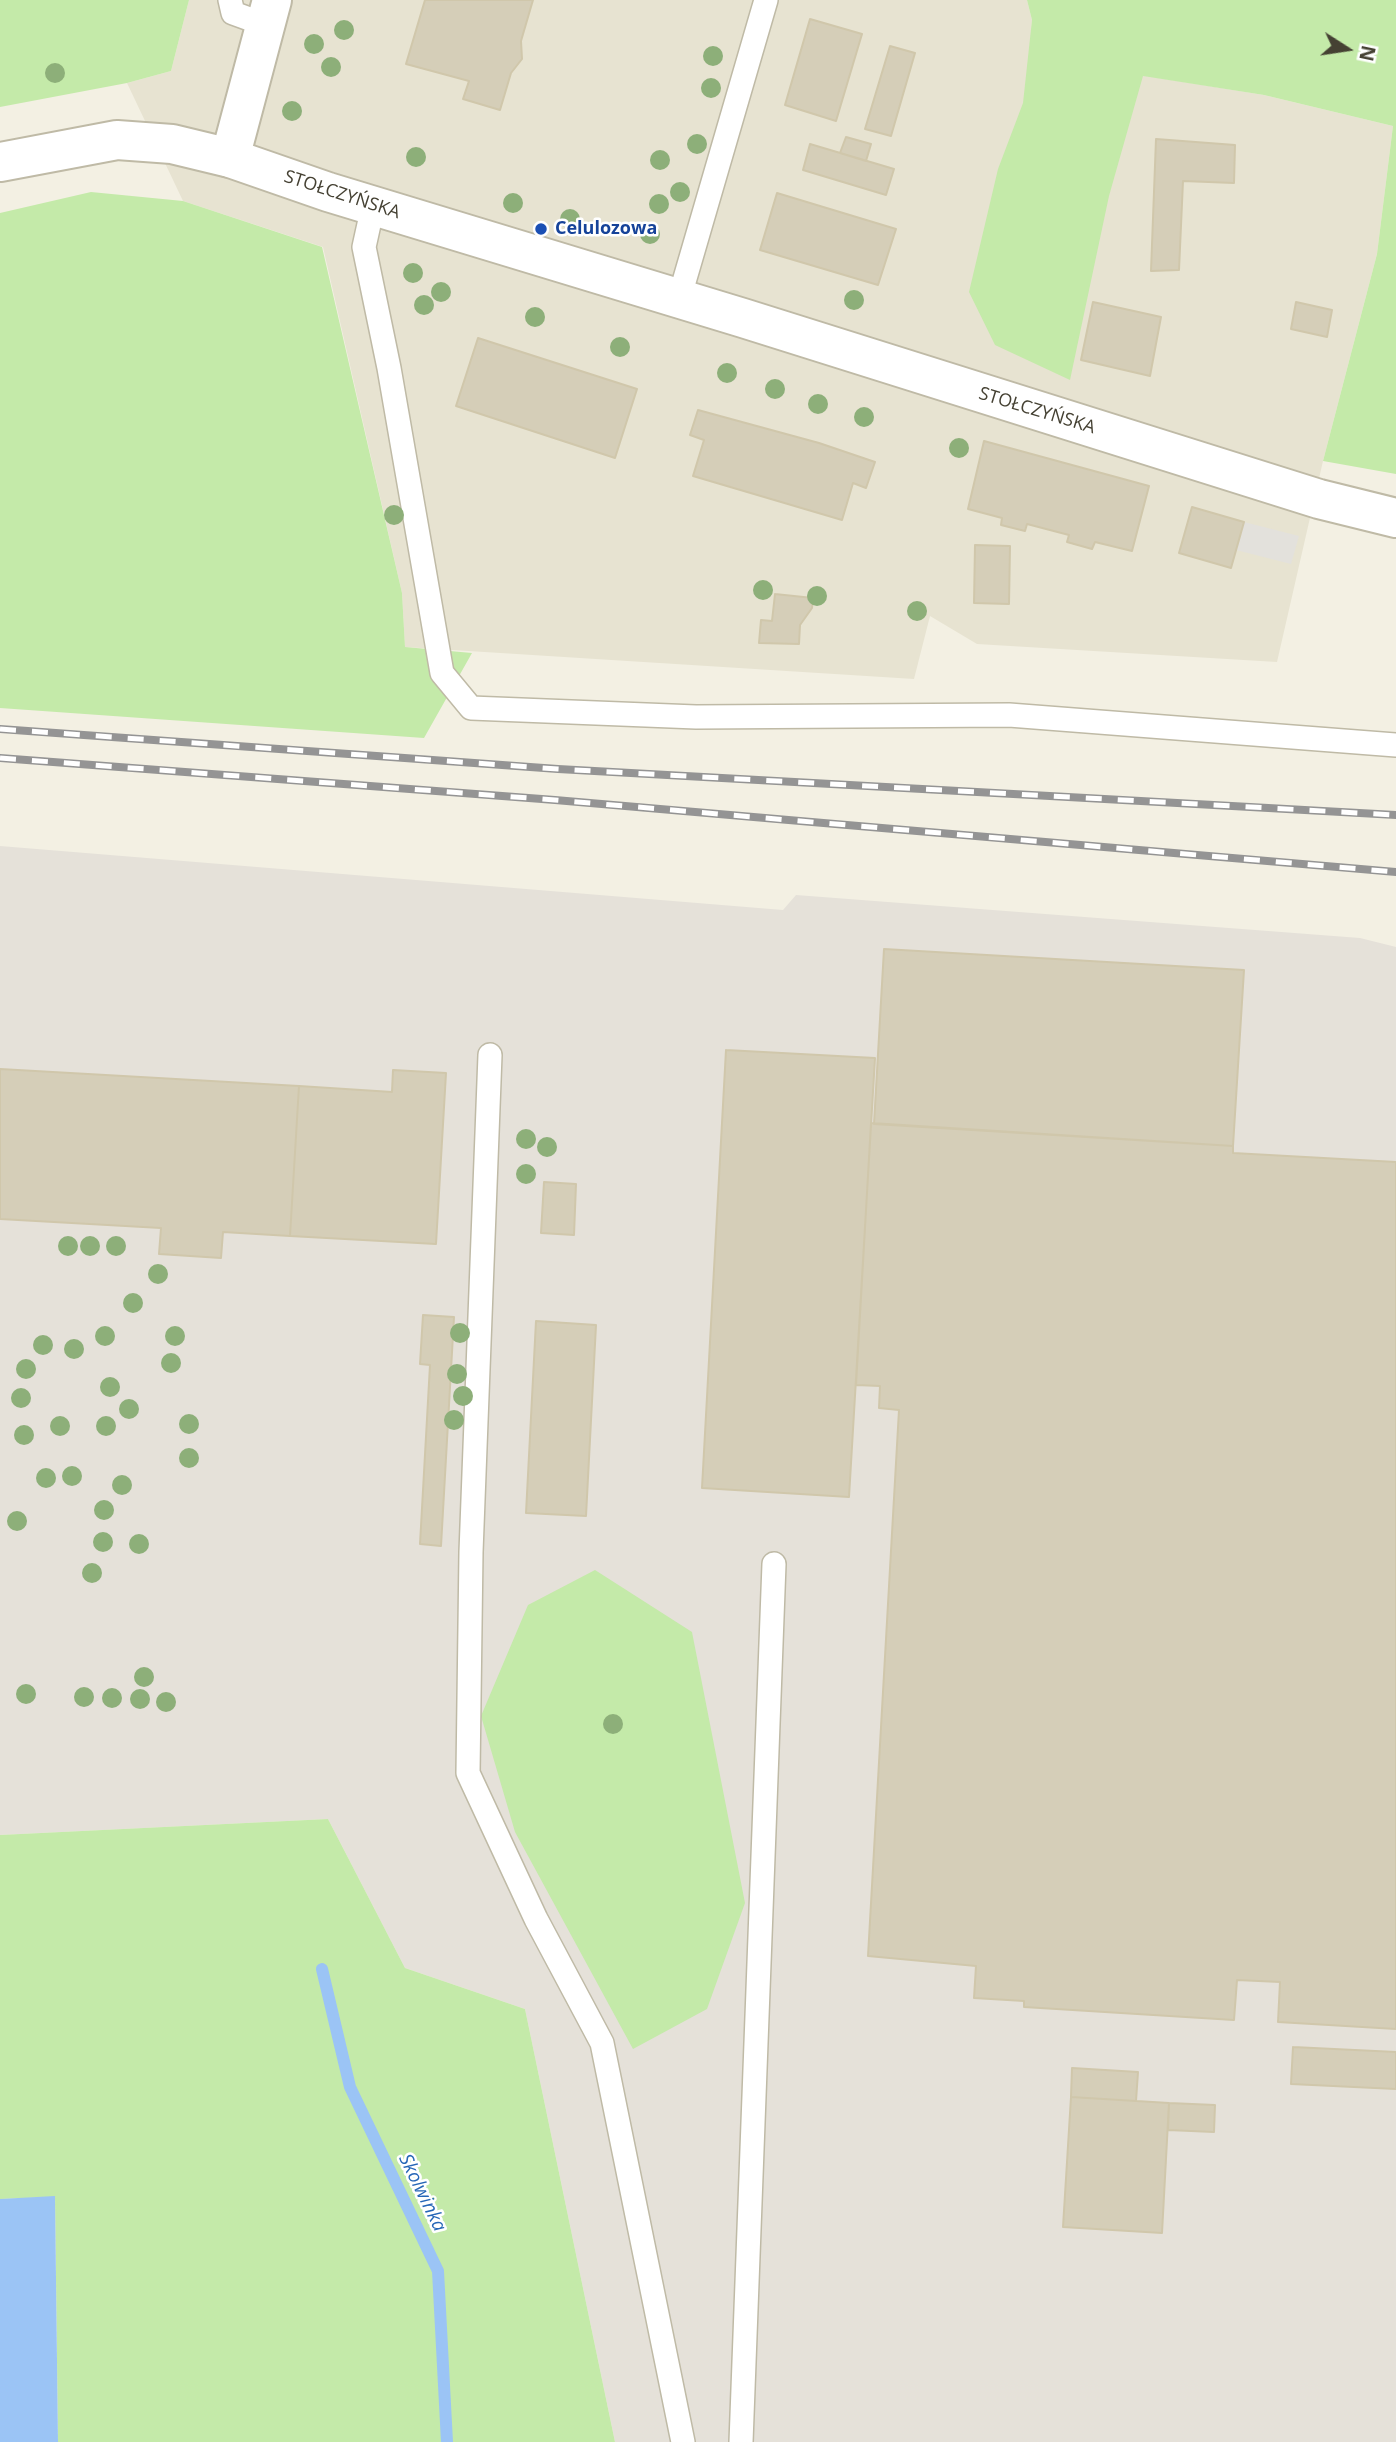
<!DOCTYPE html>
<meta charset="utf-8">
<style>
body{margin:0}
#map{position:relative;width:1396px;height:2442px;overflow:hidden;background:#f3f0e3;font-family:"Open Sans",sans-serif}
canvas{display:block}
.north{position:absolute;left:1312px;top:14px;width:70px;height:70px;-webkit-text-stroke:5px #fff;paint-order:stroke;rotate:102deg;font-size:19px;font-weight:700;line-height:28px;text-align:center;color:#454133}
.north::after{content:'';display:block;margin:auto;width:24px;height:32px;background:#454133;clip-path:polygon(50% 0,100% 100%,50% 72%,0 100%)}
</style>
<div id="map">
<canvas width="1396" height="2442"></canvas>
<div class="north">N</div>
</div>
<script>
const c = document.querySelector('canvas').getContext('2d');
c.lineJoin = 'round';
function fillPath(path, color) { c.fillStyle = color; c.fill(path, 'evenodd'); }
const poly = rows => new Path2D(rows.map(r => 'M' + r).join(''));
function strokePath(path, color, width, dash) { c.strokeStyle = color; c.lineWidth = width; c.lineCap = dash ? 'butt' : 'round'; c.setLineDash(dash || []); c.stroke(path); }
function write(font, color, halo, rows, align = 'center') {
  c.font = font + ' "Open Sans",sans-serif'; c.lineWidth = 5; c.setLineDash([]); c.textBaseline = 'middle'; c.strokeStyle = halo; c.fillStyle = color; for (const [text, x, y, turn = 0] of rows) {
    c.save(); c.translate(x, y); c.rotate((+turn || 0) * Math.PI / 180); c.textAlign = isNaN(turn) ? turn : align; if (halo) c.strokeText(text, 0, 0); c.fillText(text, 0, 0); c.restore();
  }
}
const residential = poly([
 [189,0,1027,0,1032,20,1030,57,1264,95,1393,126,1377,254,1323,461,1277,662,977,644,930,616,914,679,405,647,402,593,323,247,183,201,127,83,171,71]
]);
const industrial = poly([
 [0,846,783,910,796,895,1360,938,1396,947,1396,2442,615,2442,525,2009,405,1968,328,1819,0,1835]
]);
const green = poly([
 [0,0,189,0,171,71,127,83,0,107],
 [1027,0,1396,0,1396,474,1323,461,1377,254,1393,126,1264,95,1143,76,1109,196,1070,380,995,345,969,292,998,169,1023,103,1032,20],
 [91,192,183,201,322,247,402,593,405,647,472,653,424,738,0,708,0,213],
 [595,1570,692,1632,745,1903,707,2009,633,2049,515,1832,481,1716,528,1605],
 [328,1819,405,1968,525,2009,615,2442,58,2442,55,2197,0,2199,0,1835]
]);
const parking = poly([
 [1244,522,1299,536,1291,564,1236,550]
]);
const water = poly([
 [55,2196,58,2442,0,2442,0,2199]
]);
const stream = poly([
 [322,1969,350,2087,438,2271,447,2442]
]);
const building = poly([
 [425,0,533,0,521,41,522,59,511,73,500,110,463,99,469,81,406,64,425,0],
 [810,19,862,34,836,121,785,105,810,19],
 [890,46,915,53,891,136,865,129,890,46],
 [846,137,871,144,866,161,840,153,846,137],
 [1156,139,1235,145,1234,183,1183,181,1179,270,1151,271,1156,139],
 [810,144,894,169,886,195,803,170,810,144],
 [777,193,896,229,878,285,760,250,777,193],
 [1093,302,1161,317,1150,376,1081,360,1093,302],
 [1296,302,1332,310,1327,337,1291,329,1296,302],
 [478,338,637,389,615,458,456,406,478,338],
 [698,410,819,443,875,462,866,488,853,483,842,520,693,476,704,440,690,435,698,410],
 [984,441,1149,486,1132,551,1095,542,1092,549,1067,542,1069,535,1027,524,1025,531,1001,525,1002,518,968,509,984,441],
 [1192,507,1244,522,1231,568,1179,553,1192,507],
 [975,545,1010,546,1009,604,974,603,975,545],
 [775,594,813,598,812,608,800,625,799,644,759,643,761,620,772,621,775,594],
 [884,949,1244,970,1233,1146,874,1124,884,949],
 [726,1050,875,1058,849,1497,702,1488,726,1050],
 [0,1069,299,1086,290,1236,223,1232,221,1258,159,1254,161,1228,0,1219,0,1069],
 [393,1070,446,1073,436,1244,290,1236,299,1086,392,1092,393,1070],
 [871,1123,1233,1146,1233,1153,1396,1162,1396,2029,1278,2022,1280,1982,1237,1980,1234,2020,1024,2007,1024,2001,974,1998,976,1966,868,1956,899,1410,879,1408,880,1386,856,1385,871,1123],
 [544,1182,576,1184,574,1235,541,1233,544,1182],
 [423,1315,454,1317,441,1546,420,1544,430,1365,420,1364,423,1315],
 [536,1321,596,1325,586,1516,526,1513,536,1321],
 [1293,2047,1396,2052,1396,2089,1291,2084,1293,2047],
 [1072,2068,1138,2072,1136,2101,1071,2097,1072,2068],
 [1071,2097,1169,2103,1162,2233,1063,2227,1071,2097],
 [1169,2103,1215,2105,1214,2132,1168,2130,1169,2103]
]);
const service = poly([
 [230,0,233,13,266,25],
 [373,206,364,247,389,368,442,673,471,708,696,717,1009,715,1396,745],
 [679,299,766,0],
 [490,1055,471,1552,468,1773,536,1919,602,2043,683,2442],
 [741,2442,774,1564]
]);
const minor = poly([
 [230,158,272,0]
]);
const tertiary = poly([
 [0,162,117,140,172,144,230,158,328,192,743,318,1319,499,1396,518]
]);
const rail = poly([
 [0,729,558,769,1396,815],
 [0,758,555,800,1396,872]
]);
const trees = [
 [344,30],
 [314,44],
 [713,56],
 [331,67],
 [55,73],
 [711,88],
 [292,111],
 [697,144],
 [416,157],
 [660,160],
 [680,192],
 [513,203],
 [659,204],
 [570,219],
 [650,234],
 [413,273],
 [441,292],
 [854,300],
 [424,305],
 [535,317],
 [620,347],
 [727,373],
 [775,389],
 [818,404],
 [864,417],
 [959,448],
 [394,515],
 [763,590],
 [817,596],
 [917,611],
 [526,1139],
 [547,1147],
 [526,1174],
 [68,1246],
 [90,1246],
 [116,1246],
 [158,1274],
 [133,1303],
 [460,1333],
 [105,1336],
 [175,1336],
 [43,1345],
 [74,1349],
 [171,1363],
 [26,1369],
 [457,1374],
 [110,1387],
 [463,1396],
 [21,1398],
 [129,1409],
 [454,1420],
 [189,1424],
 [60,1426],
 [106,1426],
 [24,1435],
 [189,1458],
 [72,1476],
 [46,1478],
 [122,1485],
 [104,1510],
 [17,1521],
 [103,1542],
 [139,1544],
 [92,1573],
 [144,1677],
 [26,1694],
 [84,1697],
 [112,1698],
 [140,1699],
 [166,1702],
 [613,1724]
];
const markers = [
 [541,229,7,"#1a4fb4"]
];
const streetNames = [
 ["STOŁCZYŃSKA",342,195,18],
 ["STOŁCZYŃSKA",1037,411,17]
];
const transitNames = [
 ["Celulozowa",555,229]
];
const waterNames = [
 ["Skolwinka",422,2193,64]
];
fillPath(residential, '#e7e3d1');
fillPath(industrial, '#e5e1d9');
fillPath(green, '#c4eaa9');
fillPath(parking, '#e3e1dc');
fillPath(water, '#9bc4f5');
strokePath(stream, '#9bc4f5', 12);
fillPath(building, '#d5ceb8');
strokePath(building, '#d0c7ab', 2);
strokePath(service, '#bfbaa6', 26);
strokePath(minor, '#bfbaa6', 42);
strokePath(tertiary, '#bfbaa6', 42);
strokePath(service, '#fff', 23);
strokePath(minor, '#fff', 38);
strokePath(tertiary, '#fff', 38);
strokePath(rail, '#949494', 8);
strokePath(rail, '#fff', 5, [16]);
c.fillStyle = '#8daf79';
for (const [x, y] of trees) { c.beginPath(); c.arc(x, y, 10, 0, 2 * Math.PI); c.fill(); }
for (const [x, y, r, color] of markers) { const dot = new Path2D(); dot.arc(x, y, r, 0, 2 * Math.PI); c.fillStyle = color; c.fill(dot); strokePath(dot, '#fff', 2.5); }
write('18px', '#454133', '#fff', streetNames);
write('bold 18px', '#164399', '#fff', transitNames, 'left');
write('italic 19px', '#2667b7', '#fff', waterNames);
</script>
